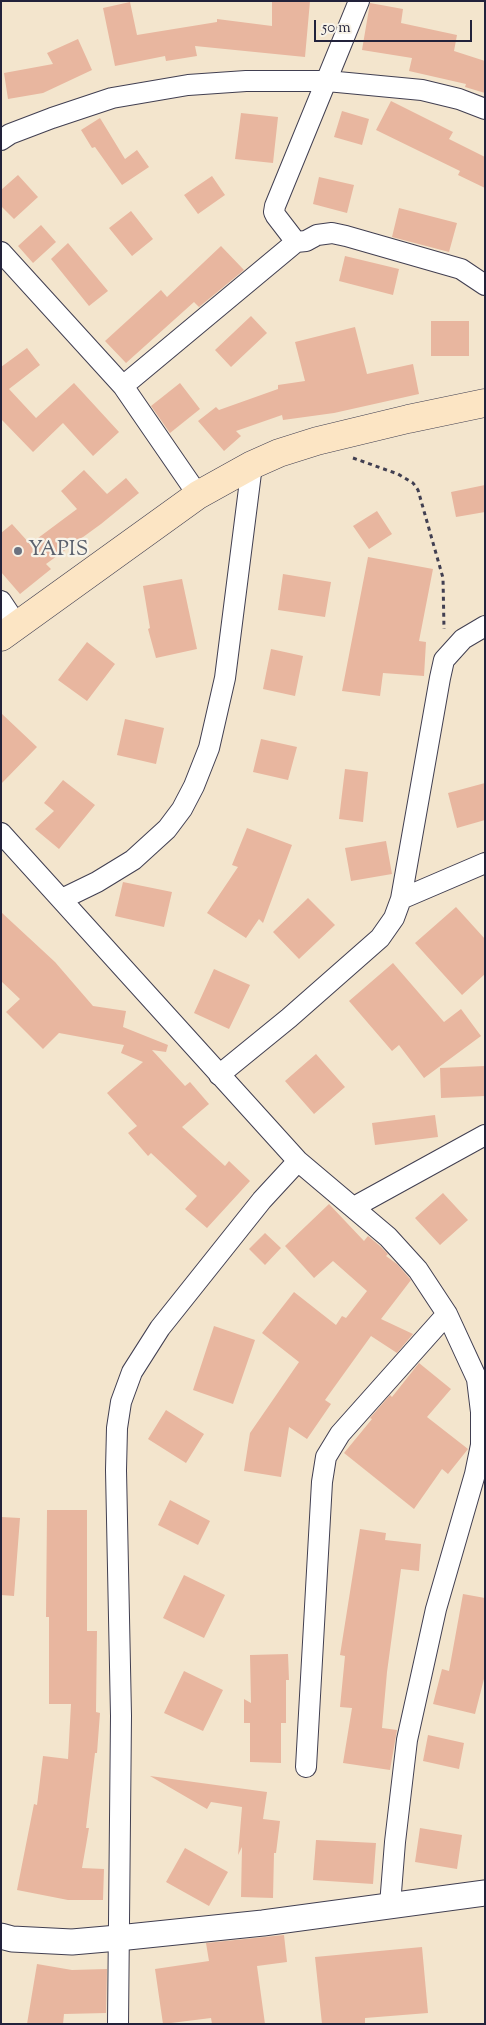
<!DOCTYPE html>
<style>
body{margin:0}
#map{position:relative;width:486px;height:2025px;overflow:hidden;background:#f3e5cd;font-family:"Sorts Mill Goudy",serif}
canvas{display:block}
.frame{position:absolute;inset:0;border:2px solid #22223b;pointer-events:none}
.scale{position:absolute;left:314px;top:20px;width:158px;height:22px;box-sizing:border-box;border:2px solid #22223b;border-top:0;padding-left:6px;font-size:15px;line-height:18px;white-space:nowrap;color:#22223b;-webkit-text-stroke:4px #f7f3e8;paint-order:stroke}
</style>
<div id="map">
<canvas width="486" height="2025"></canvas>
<div class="frame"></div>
<div class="scale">50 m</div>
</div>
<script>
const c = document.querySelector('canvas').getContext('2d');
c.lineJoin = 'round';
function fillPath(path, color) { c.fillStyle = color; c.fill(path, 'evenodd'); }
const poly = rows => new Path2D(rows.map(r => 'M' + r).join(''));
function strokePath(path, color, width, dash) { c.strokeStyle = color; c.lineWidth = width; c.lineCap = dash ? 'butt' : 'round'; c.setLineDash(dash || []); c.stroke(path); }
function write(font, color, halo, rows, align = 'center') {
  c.font = font + ' "Sorts Mill Goudy",serif'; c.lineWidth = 4.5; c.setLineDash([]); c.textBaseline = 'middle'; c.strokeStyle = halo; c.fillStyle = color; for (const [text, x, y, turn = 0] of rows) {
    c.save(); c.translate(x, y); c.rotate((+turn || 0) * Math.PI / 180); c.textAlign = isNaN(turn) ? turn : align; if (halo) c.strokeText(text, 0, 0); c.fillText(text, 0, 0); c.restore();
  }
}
const building = poly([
 [272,1,310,1,305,57,195,46,197,56,166,61,165,56,115,66,103,8,130,2,137,35,217,22,217,19,272,26],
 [370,3,403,9,401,23,457,35,454,51,485,61,485,93,465,87,466,84,409,71,412,58,362,50],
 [78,39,92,70,43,93,8,99,4,73,53,64,47,53],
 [391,101,453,132,449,139,485,157,485,188,458,175,460,171,376,130],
 [342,111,369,119,362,145,334,137],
 [241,113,278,117,273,163,235,159],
 [100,118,125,159,137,150,149,167,122,185,95,147,92,148,81,130],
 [18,175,38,197,14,219,1,206,1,190],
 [212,176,225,195,198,214,184,195],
 [319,177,354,185,347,213,313,204],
 [399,208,457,223,449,252,392,237],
 [131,211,153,239,132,256,109,228],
 [41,225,56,242,33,263,18,246],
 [68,243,108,291,89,306,51,259],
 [221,246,244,270,199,307,194,302,126,363,105,341,161,290,167,297],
 [345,256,399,269,393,295,339,281],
 [251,316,267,333,231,367,215,350],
 [431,321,469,321,469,356,431,356],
 [355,327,367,374,413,364,419,394,334,413,283,420,282,415,236,431,241,436,224,451,198,421,216,407,219,410,278,389,278,385,305,381,295,342],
 [27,348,40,365,9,389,36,418,74,383,119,432,93,456,63,423,33,452,1,419,1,367],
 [180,383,200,409,170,433,151,406],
 [84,470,107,494,126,478,139,493,101,524,46,564,51,569,20,594,1,572,1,533,12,524,30,544,77,509,61,491],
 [485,485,485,512,456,517,451,492],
 [377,511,392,534,369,549,353,526],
 [368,557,433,569,419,641,426,642,424,676,383,673,380,696,342,691],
 [283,574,331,582,325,617,278,610],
 [182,579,197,649,156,658,148,629,150,628,143,586],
 [87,642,115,664,87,701,58,680],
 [271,649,303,656,295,696,263,689],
 [1,713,37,747,1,784],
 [125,719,164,728,156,764,117,755],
 [261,739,297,747,288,780,253,772],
 [345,769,368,772,363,822,339,819],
 [63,780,95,805,59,849,35,829,54,811,44,803],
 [485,783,485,820,457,828,448,793],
 [247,828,292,845,263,923,259,919,246,938,207,913,238,867,232,865],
 [386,841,392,874,351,881,345,848],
 [123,882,172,892,164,927,115,916],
 [308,898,335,925,299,959,273,932],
 [456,907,485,939,485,974,462,995,415,943],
 [1,912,55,962,93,1006,126,1011,123,1027,168,1045,166,1052,152,1050,185,1086,190,1082,209,1104,182,1127,225,1166,229,1161,250,1181,207,1228,185,1209,197,1196,151,1153,148,1156,128,1133,137,1126,107,1093,143,1062,121,1053,124,1045,59,1033,43,1049,6,1012,20,999,1,981],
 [393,963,444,1022,461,1009,481,1036,424,1078,399,1045,392,1051,349,1001],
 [214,969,250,985,229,1029,194,1013],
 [316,1054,345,1087,314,1114,285,1081],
 [485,1066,485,1096,441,1098,440,1068],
 [435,1115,438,1137,375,1145,372,1123],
 [443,1193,468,1220,440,1245,415,1218],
 [329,1204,364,1241,368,1236,380,1246,388,1254,386,1256,397,1264,411,1280,381,1319,413,1334,397,1353,371,1336,325,1400,331,1404,307,1439,289,1427,281,1477,244,1471,250,1433,299,1362,262,1333,294,1292,336,1325,342,1316,346,1318,367,1291,333,1261,314,1278,285,1246],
 [265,1233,281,1248,265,1265,249,1249],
 [214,1326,255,1340,233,1404,193,1390],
 [419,1363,451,1389,427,1417,468,1449,448,1474,442,1469,414,1509,344,1453,372,1419,370,1418,390,1395,392,1397],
 [166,1410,204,1434,186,1463,148,1439],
 [170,1500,210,1521,198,1545,158,1525],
 [47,1510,87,1510,87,1631,97,1631,96,1712,100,1713,97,1753,95,1753,86,1828,89,1828,82,1868,104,1869,103,1900,68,1900,17,1890,34,1804,37,1805,43,1756,68,1759,71,1704,49,1704,49,1617,46,1617],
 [1,1517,20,1518,14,1596,1,1595],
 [360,1529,386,1533,385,1540,421,1544,419,1571,401,1569,387,1672,382,1728,397,1730,390,1770,343,1763,352,1708,340,1707,345,1656,340,1655],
 [184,1575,225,1595,204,1638,163,1618],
 [463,1594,485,1598,485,1675,475,1714,433,1704,442,1669,449,1671],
 [288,1654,289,1680,286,1680,286,1723,281,1723,281,1763,250,1762,250,1723,244,1723,244,1699,251,1703,250,1655],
 [184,1671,223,1690,203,1731,164,1713],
 [428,1735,464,1743,459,1769,423,1761],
 [150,1776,267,1792,263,1819,280,1821,276,1853,274,1853,273,1898,241,1897,242,1847,238,1855,242,1807,211,1802,207,1809],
 [420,1828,462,1835,457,1869,415,1862],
 [316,1840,376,1843,373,1884,313,1880],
 [185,1848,228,1872,209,1906,166,1882],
 [284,1935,287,1962,257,1966,265,2024,212,2024,211,2018,163,2024,155,1969,209,1961,206,1943],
 [422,1947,428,2013,365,2018,365,2024,322,2024,315,1957],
 [37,1964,72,1970,107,1969,106,2013,64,2014,63,2024,27,2024]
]);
const path = poly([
 [353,458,398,474,413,483,418,490,443,578,444,629]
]);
const minor = poly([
 [1,140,10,134,52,118,112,98,188,85,246,81,327,81,422,90,459,99,485,109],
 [296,242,276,216,274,212,275,206,359,1],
 [1,252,123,386,198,495],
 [123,386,296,242,306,241,317,235,332,233,346,236,461,269,485,285],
 [1,601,17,625],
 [485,626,463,639,444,660,440,678,401,899,485,863],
 [1,833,298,1161,262,1200,160,1328,132,1372,121,1402,117,1428,116,1470,121,1716,118,2024],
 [62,899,97,882,133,860,167,829,182,809,194,786,209,748,225,678,252,465],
 [219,1075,289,1018,380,938,394,918,401,899],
 [298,1161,388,1237,418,1270,447,1314,477,1379,481,1412,481,1445,475,1474,436,1609,407,1740,395,1842,390,1905],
 [354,1207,485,1135],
 [306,1767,322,1482,326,1457,340,1434,447,1314]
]);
const tertiary = poly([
 [1,1936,12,1939,72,1942,118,1938,263,1923,485,1893]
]);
const secondary = poly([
 [1,637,198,495,252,465,279,453,317,441,408,419,485,403]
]);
const markers = [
 [18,551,5,"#6b7280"]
];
const worshipNames = [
 ["YAPIS",28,551]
];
fillPath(building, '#e8b69f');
strokePath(minor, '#413f51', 22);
strokePath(tertiary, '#413f51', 27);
strokePath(secondary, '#413f51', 29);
strokePath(path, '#413f51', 3, [4, 4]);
strokePath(minor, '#fff', 20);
strokePath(tertiary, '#fff', 25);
strokePath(secondary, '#fce5c4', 28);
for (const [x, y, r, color] of markers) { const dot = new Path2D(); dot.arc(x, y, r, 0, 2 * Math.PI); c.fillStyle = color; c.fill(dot); strokePath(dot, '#f7f3e8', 2); }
write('21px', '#5b616d', '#f7f3e8', worshipNames, 'left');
</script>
